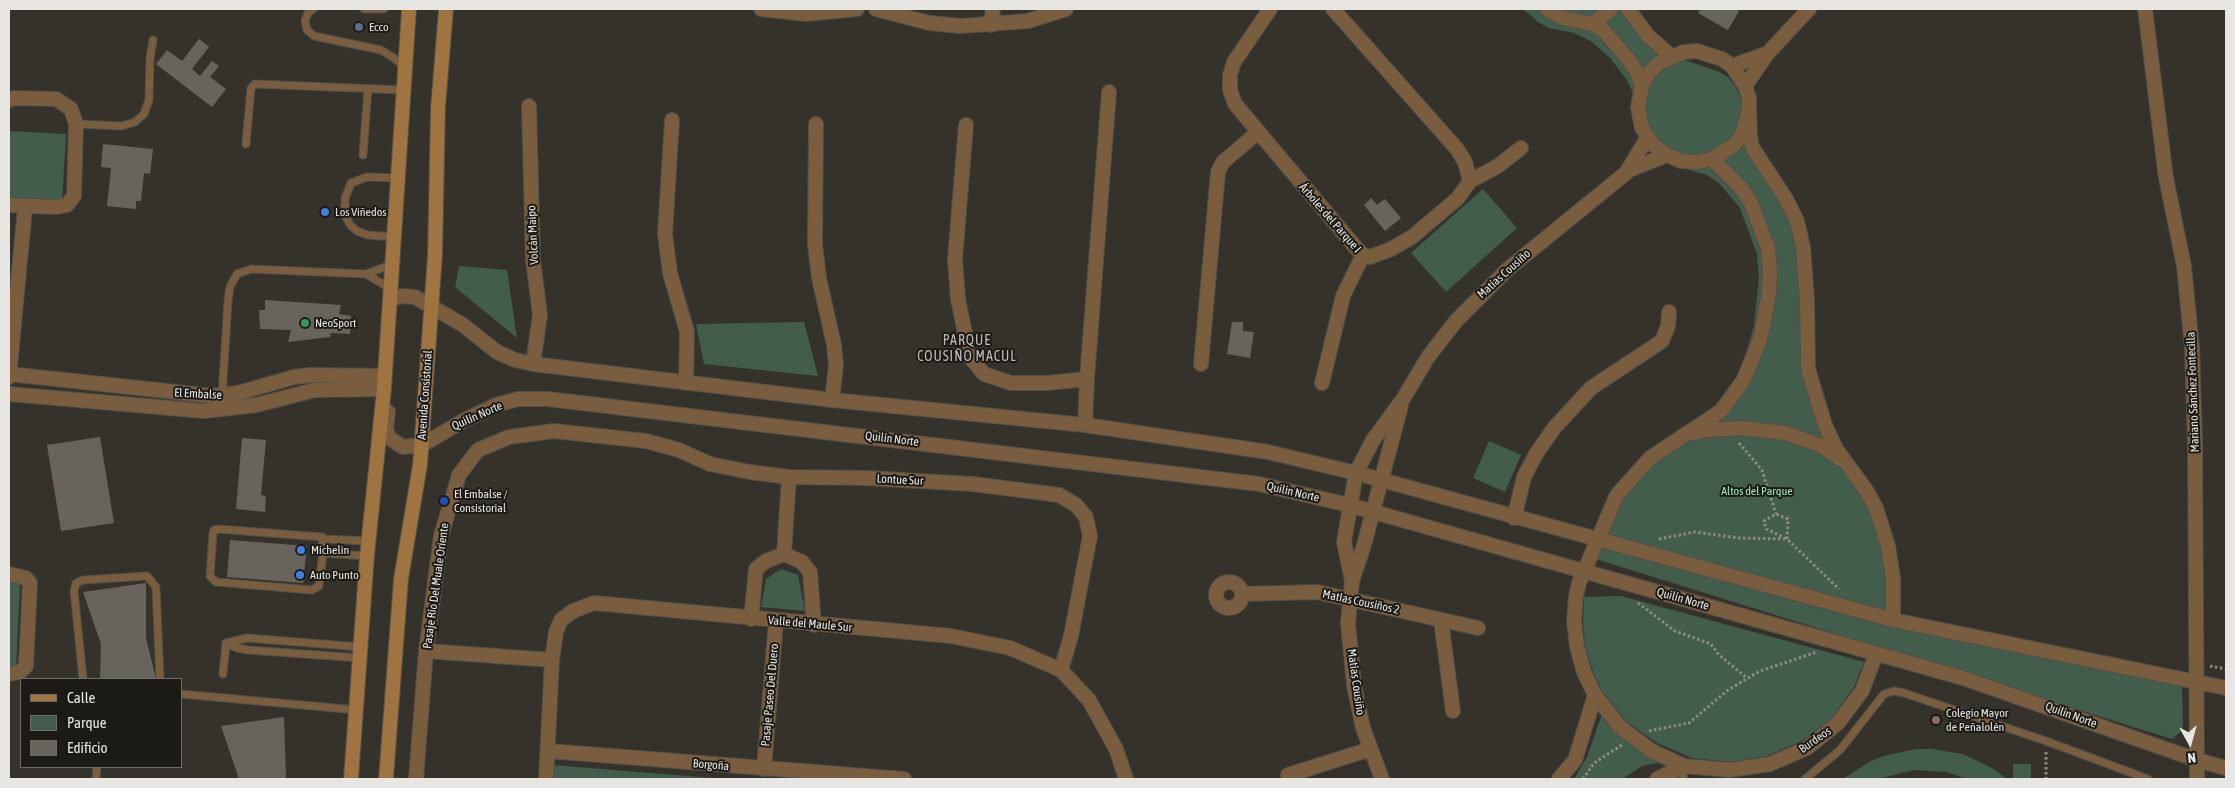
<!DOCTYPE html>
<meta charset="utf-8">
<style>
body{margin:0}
#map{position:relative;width:2235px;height:788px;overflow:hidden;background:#35322c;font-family:"Asap Condensed",sans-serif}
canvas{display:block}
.frame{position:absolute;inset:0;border:10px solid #e8e6e2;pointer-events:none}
.legend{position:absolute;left:20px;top:678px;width:162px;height:90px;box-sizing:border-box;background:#1b1a17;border:1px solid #6d6c68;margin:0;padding:6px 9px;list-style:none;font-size:15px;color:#e8e6e2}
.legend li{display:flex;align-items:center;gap:10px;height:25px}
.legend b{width:25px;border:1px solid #6d6c68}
.north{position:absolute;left:2165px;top:718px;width:50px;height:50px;-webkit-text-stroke:4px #1b1a17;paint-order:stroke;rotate:173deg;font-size:14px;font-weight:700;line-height:20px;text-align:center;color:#e8e6e2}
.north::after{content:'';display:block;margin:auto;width:18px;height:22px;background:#e8e6e2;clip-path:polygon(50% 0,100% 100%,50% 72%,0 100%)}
</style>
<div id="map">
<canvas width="2235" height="788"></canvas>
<div class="frame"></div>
<ul class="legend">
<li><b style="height:6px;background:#9f7440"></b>Calle</li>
<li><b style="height:14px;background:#435d4c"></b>Parque</li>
<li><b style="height:14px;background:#68645d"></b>Edificio</li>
</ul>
<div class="north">N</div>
</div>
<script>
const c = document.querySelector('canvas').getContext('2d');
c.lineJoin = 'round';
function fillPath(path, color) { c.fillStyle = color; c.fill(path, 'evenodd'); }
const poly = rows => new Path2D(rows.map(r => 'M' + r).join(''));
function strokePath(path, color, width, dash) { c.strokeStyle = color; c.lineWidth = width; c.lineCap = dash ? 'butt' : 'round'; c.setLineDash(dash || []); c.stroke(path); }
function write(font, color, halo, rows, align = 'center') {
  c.font = font + ' "Asap Condensed",sans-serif'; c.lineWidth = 4; c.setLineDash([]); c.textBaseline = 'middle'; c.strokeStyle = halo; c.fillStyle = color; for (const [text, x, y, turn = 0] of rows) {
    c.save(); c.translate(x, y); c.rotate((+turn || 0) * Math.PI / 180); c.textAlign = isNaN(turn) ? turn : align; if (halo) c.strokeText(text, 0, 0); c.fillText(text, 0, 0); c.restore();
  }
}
const green = poly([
 [1523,9,1632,9,1675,57,1720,72,1729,78,1736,87,1746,112,1746,135,1783,201,1800,248,1805,370,1863,492,1888,560,1886,617,1593,534,1605,502,1616,487,1709,419,1732,388,1741,370,1754,326,1759,278,1757,254,1740,208,1719,183,1707,175,1666,163,1627,80,1610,58,1591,41,1574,33,1549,28,1538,22],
 [9,131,66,134,62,204,9,201],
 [1483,189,1517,228,1446,292,1411,253],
 [459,266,507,270,517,338,455,287],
 [804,322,818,376,704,364,696,324],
 [1489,441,1521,455,1505,492,1473,478],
 [1602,548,1889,627,2170,679,2182,686,2183,730,2172,739,1596,559,1597,550],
 [781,569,798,575,805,611,761,607,766,579],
 [9,582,20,583,16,670,9,670],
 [1621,596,1864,662,1854,687,1832,718,1802,741,1767,756,1730,762,1692,758,1657,743,1626,721,1602,691,1592,669,1585,646,1583,621,1584,597],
 [1602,714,1665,762,1642,766,1622,779,1574,779,1587,757],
 [1916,749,1932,749,1963,754,1992,768,2007,779,1968,779,1946,772,1914,770,1877,779,1843,779,1869,762,1884,756],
 [2013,764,2031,764,2031,779,2013,779],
 [552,765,724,779,551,779]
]);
const building = poly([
 [1701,9,1736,9,1739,11,1728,30,1698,13],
 [199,39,209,47,192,69,200,76,212,61,219,66,210,77,226,89,212,107,156,64,167,50,182,61],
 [103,144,153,149,150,174,144,173,141,201,136,201,136,209,107,206,111,168,101,167],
 [1371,198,1377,205,1385,199,1401,218,1385,231,1364,205],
 [265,300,341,305,339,314,351,316,350,334,331,333,330,337,288,342,291,330,260,329,259,310,265,310],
 [1232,322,1243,322,1243,331,1254,332,1250,358,1227,354],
 [100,437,114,523,61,531,47,445],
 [242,438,266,440,261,495,266,496,265,512,236,509],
 [230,540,307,546,303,583,227,577],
 [146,583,146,638,156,679,100,679,101,644,83,592],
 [284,717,286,779,239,779,221,726]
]);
const path = poly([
 [1739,443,1762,470,1776,514],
 [1659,539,1695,532,1739,538,1784,539],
 [1787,539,1788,519,1776,514,1764,521,1766,529,1787,539,1839,589],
 [1638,603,1675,631,1711,644,1719,655,1747,678],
 [2210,666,2226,669],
 [1649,731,1689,723,1728,690,1760,671,1817,652],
 [2046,752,2046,779],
 [1583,779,1594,763,1622,745]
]);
const service = poly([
 [313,9,308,13,305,21,307,30,314,36,381,50,394,58,405,68],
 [364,9,384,9],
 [76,124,122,126,135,122,144,114,149,100,150,59,153,40],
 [246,144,251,88,255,84,403,90],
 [363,155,368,89],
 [394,237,368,235,357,231,350,225,345,215,345,198,351,183,367,177,398,178],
 [366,274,391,289],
 [222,397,228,301,230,287,237,274,251,269,366,274,393,264],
 [218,529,322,537,323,553,319,586,312,590,216,582,210,576,213,533,214,530,218,529],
 [323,539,369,541],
 [323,553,367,556],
 [226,643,247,638,361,647],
 [226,643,237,648,248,650,360,658],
 [223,674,226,643],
 [83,679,74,591,76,583,83,580,147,576,156,587,160,679],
 [181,694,357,710],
 [96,779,97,767],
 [1683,779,1684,766],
 [1805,779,1840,750,1884,694,1894,691,1904,693,2046,741,2148,779]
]);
const minor = poly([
 [761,9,806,14,857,9],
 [876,9,929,23,961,26,1028,21,1066,9],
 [1270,9,1234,62,1230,75,1230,90,1235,104,1357,249,1363,255,1370,257,1391,249,1412,237,1458,198,1470,181,1465,162,1457,149,1333,9],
 [1547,9,1563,18,1593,24,1604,31,1628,59,1636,71,1642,86],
 [1628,9,1648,36,1671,56],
 [1593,24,1611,9],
 [991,25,993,9],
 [1732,66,1768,53],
 [1745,86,1768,53,1809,9],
 [9,100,14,98,56,99,71,109,76,124,74,196,67,205,56,207,9,205],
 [529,106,533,260,540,315,533,364],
 [1749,110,1742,135,1734,145,1712,159,1697,162,1681,161,1667,155,1653,145,1642,128,1638,107,1642,86,1649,73,1659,63,1684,52,1697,51,1722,59,1732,66,1745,86,1749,98,1749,110,1750,135,1752,147,1786,199,1797,221,1803,247,1807,299,1808,369,1825,425,1836,449,1866,490,1876,508,1888,546,1893,578,1893,620],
 [672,120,665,234,670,273,687,332,686,383],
 [816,124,815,244,819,278,834,345,836,365,832,400],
 [966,125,955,259,958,299,970,357,984,374,1011,383,1047,383,1087,379,1109,92],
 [1712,159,1742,189,1751,203,1768,248,1770,273,1769,294,1760,340,1743,381,1721,411,1650,458,1617,495,1579,583,1576,596,1574,621,1577,647,1584,672,1595,695,1620,727,1652,751,1684,766,1730,770,1770,764,1807,748,1838,723,1862,691,1876,654],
 [1629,170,1667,155],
 [1470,181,1498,166,1521,148],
 [1201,364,1218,172,1223,162,1257,133],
 [9,374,213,396,238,393,294,377,310,375,385,376],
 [9,377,25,208],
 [1322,383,1343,296,1363,255],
 [9,394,204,411,256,405,315,390,384,389],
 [1085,425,1087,379],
 [1694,433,1706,430,1742,428,1785,433,1822,446,1840,459],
 [1514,518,1524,477,1536,454,1554,428,1591,388,1662,341,1668,326,1669,312],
 [784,554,789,477],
 [9,574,26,578,30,583,26,666,20,672,9,674],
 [1352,581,1364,545,1401,406],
 '1216 595a13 13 0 1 1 26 0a13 13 0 1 1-26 0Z',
 [1242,594,1317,592,1478,628],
 [751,619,756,569,766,561,784,554,802,562,810,572,814,625],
 [1441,620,1453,711],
 [426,651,552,660],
 [549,751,904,779],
 [764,769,776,621],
 [1288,775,1371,749],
 [416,779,426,651,441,536,459,475,478,450,509,437,554,431,646,441,679,450,710,464,750,472,789,477,866,478,973,484,1059,495,1076,505,1086,517,1090,536,1071,636,1061,670],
 [546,779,552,660,556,632,561,620,573,611,594,603,951,636,1010,648,1061,670,1089,700,1116,749,1126,779],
 [1382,779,1363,728,1354,685,1348,623,1352,581,1344,542,1356,473,1373,440,1403,399,1428,357,1456,321,1508,269,1626,173,1647,138],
 [1559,779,1575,760,1595,695],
 [1657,779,1684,766]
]);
const tertiary = poly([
 [2145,9,2166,178,2184,266,2192,348,2195,440,2197,779],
 [391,299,402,296,415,297,463,325,497,352,515,360,533,364,832,400,1085,425,1268,452,1356,473,1893,620,2226,688],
 [388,412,386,427,388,437,403,447,422,445,463,421,496,405,518,399,548,399,1259,484,1349,505,1963,678,2197,760,2226,768]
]);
const secondary = poly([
 [351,779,367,556,384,389,409,9],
 [386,779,401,579,420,465,435,255,438,108,446,9]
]);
const markers = [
 [359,27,5,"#5c6f8a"],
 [325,212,5,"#3f7fe0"],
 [305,323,5,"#2e9e5b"],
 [444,501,5,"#1a4fb4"],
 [301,550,5,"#3f7fe0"],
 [300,575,5,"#3f7fe0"],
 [1936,720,5,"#8d6e63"]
];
const poiNames = [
 ["Ecco",369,27],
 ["Los Viñedos",335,212],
 ["NeoSport",315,323],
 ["El Embalse /",454,494],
 ["Consistorial",454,508],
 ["Michelin",311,550],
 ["Auto Punto",310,575],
 ["Colegio Mayor",1946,713],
 ["de Peñalolén",1946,727]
];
const streetNames = [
 ["Árboles del Parque I",1330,218,49],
 ["Volcán Maipo",533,235,-93],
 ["Matías Cousiño",1504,274,-42],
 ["Mariano Sánchez Fontecilla",2193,392,-92],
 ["El Embalse",198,394,3],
 ["Avenida Consistorial",425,395,-86],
 ["Quilín Norte",477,416,-24],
 ["Quilín Norte",892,439,7],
 ["Lontue Sur",900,480,3],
 ["Quilín Norte",1293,492,13],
 ["Pasaje Río Del Muale Oriente",436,586,-82],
 ["Quilín Norte",1683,599,16],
 ["MatIas Cousiños 2",1361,602,12],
 ["Valle del Maule Sur",810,624,5],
 ["Matías Cousiño",1356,682,82],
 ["Pasaje Paseo Del Duero",770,695,-85],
 ["Quilín Norte",2071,715,20],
 ["Burdeos",1815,740,-35],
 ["Borgoña",711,765,5]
];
const parkNames = [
 ["Altos del Parque",1757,491]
];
const neighbourhoodNames = [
 ["PARQUE",967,341],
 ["COUSIÑO MACUL",967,357]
];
fillPath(green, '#435d4c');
fillPath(building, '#68645d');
strokePath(service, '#524f49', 9);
strokePath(minor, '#524f49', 16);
strokePath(tertiary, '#524f49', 16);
strokePath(secondary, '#524f49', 16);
strokePath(path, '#8d8a85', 3, [2.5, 2.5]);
strokePath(service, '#795d3e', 7);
strokePath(minor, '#795d3e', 14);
strokePath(tertiary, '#795d3e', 14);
strokePath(secondary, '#9f7440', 14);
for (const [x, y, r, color] of markers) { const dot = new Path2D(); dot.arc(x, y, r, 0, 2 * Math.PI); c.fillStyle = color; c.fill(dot); strokePath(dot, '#1b1a17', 2); }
write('12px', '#e8e6e2', '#1b1a17', poiNames, 'left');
write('12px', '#e8e6e2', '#1b1a17', streetNames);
write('12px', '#a0ebbb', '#1b1a17', parkNames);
c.letterSpacing = '1px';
write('14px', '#c2bdb6', '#1b1a17', neighbourhoodNames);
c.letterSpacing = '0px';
</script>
